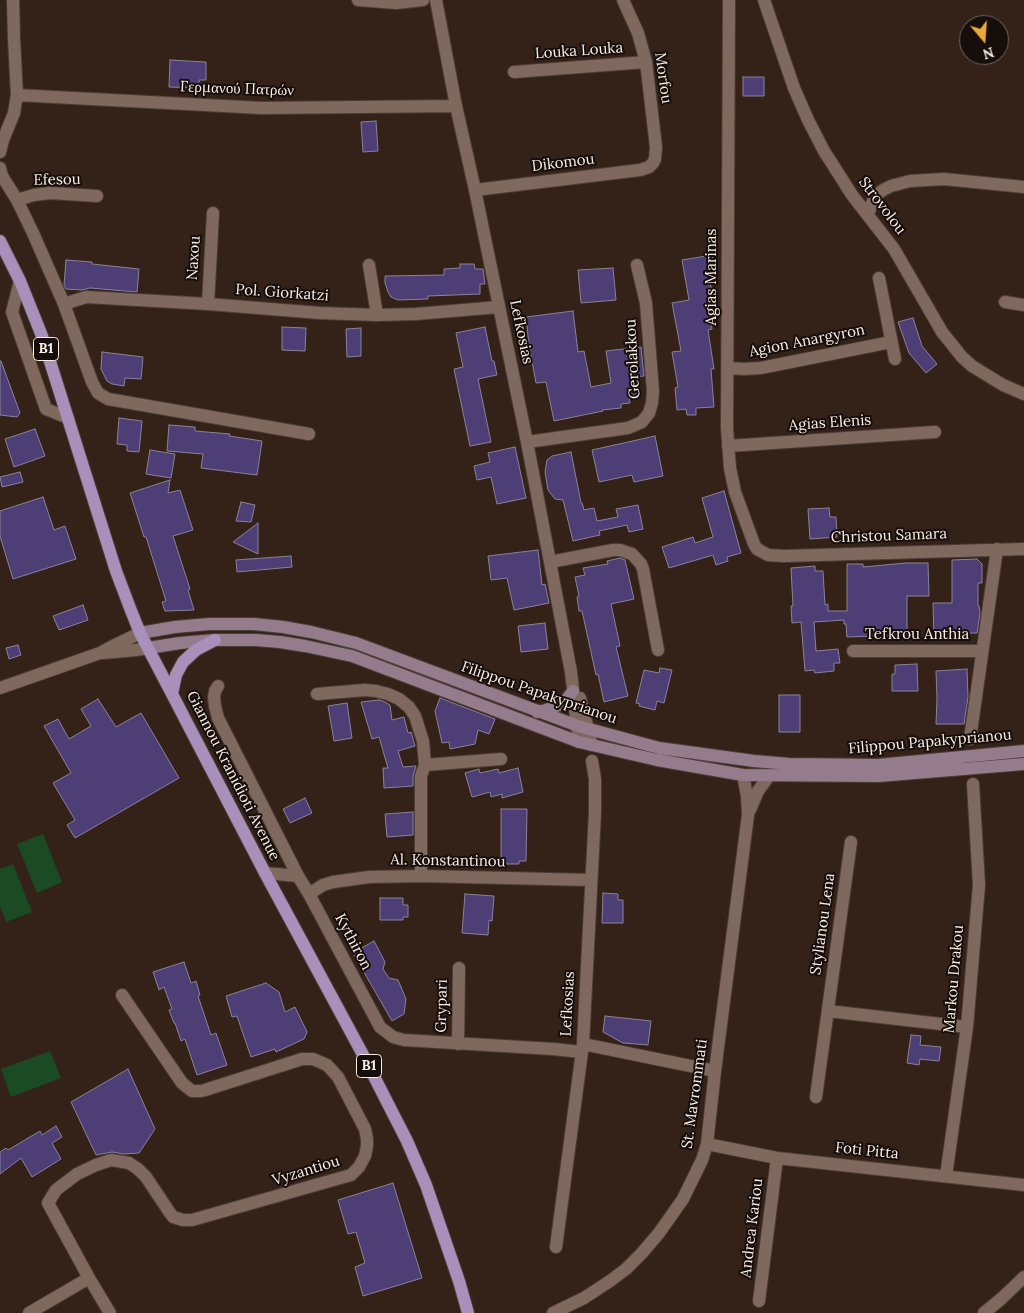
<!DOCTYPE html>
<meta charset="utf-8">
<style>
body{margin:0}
#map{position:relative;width:1024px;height:1313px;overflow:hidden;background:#342219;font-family:Lora,serif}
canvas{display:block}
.north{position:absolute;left:959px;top:15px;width:50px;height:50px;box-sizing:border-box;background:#160e0a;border:1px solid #716762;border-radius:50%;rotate:162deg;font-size:14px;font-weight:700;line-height:20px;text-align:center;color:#faede7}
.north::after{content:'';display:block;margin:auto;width:18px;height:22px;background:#eba93a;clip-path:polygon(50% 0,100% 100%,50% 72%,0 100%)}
</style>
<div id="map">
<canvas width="1024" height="1313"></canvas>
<div class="north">N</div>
</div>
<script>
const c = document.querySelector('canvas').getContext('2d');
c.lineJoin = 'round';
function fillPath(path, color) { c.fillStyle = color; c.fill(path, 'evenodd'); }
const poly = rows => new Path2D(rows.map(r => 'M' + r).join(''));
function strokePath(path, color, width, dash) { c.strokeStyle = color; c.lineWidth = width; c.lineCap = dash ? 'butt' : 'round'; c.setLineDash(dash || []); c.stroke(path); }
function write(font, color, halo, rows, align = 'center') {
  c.font = font + ' Lora,serif'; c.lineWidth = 4; c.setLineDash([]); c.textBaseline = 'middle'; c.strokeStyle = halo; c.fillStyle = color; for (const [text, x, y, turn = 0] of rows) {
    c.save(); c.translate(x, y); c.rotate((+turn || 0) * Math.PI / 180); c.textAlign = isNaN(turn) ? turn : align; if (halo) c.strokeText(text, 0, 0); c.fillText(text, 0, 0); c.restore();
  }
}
const green = poly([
 [43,834,62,882,37,893,17,844],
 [13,864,32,912,6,922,0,906,0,869],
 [50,1051,61,1078,11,1097,1,1069]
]);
const building = poly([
 [170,60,206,62,206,80,199,80,199,88,169,87,170,60],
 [743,77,764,77,764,96,743,96,743,77],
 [376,121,378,151,363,152,361,122,376,121],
 [712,255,716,282,710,282,717,317,710,318,712,329,708,330,714,369,711,369,714,407,696,408,696,415,687,415,686,409,677,410,675,388,678,387,672,352,681,351,672,303,689,300,682,260,712,255],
 [66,260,92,262,92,264,139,269,137,292,90,288,82,290,66,289,64,285,66,260],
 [460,264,474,264,475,269,483,269,485,284,480,284,480,294,428,296,428,299,398,300,391,297,388,292,385,283,385,276,444,275,444,269,460,268,460,264],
 [613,268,616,300,581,303,578,270,613,268],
 [573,311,578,352,584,351,591,387,611,383,606,351,641,347,644,376,635,377,638,394,629,396,630,403,621,404,621,408,602,410,603,411,554,421,546,382,536,383,529,345,526,317,573,311],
 [913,318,922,346,937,364,926,373,909,353,898,322,913,318],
 [282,327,306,328,305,351,282,350,282,327],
 [485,327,492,361,494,361,497,375,478,379,491,442,470,446,454,369,463,367,456,333,485,327],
 [361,328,361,356,347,357,346,329,361,328],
 [102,352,143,357,141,379,125,378,124,386,112,384,107,381,101,369,102,352],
 [0,361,1,361,20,413,17,417,0,415,0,361],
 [119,418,142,421,139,452,127,451,127,445,117,444,119,418],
 [169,425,195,427,195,431,230,434,229,436,262,441,257,475,201,468,203,454,167,451,169,425],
 [35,429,45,456,14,467,5,439,35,429],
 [655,436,663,476,634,482,632,475,599,482,592,450,655,436],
 [515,447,526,498,497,504,491,477,477,480,474,466,490,462,488,453,515,447],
 [150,450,175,454,171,478,146,474,150,450],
 [571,452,581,503,582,503,584,510,594,508,597,521,618,517,616,509,638,505,643,529,629,532,627,525,599,531,600,535,573,541,563,500,555,499,551,494,548,490,545,472,547,460,552,456,571,452],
 [20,472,23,482,2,487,0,477,20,472],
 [170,480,168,493,180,490,193,530,173,536,190,589,188,590,194,610,165,611,162,602,166,601,146,537,144,537,130,493,170,480],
 [724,491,741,553,727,557,728,561,716,565,713,555,669,568,662,547,693,537,695,543,713,537,702,498,724,491],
 [43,497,54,530,65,526,76,559,13,579,0,536,0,511,43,497],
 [241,502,255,505,251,522,236,521,241,502],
 [829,508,830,517,836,517,837,537,810,539,808,509,829,508],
 [258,523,258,554,233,542,258,523],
 [538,550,542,585,545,584,549,603,514,610,507,578,491,580,488,556,538,550],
 [291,556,292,567,237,572,236,560,291,556],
 [620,558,625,560,634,599,611,604,620,646,616,647,628,696,604,702,598,674,596,675,582,611,579,611,577,597,579,596,575,577,585,575,583,568,608,564,607,561,620,558],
 [977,559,982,564,982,583,978,583,978,606,979,606,980,613,977,633,960,633,960,637,934,638,933,603,952,603,952,560,977,559],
 [906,563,928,563,929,596,907,596,907,635,847,637,846,624,844,624,844,620,814,622,816,651,838,649,840,663,834,663,834,671,815,673,814,670,805,671,801,622,792,623,791,606,793,606,791,568,815,566,815,571,823,571,825,605,828,604,828,611,847,611,847,564,863,564,863,567,906,563],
 [83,605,88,620,59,630,53,616,83,605],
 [545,623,548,649,521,652,518,626,545,623],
 [18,645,21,655,9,659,6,648,18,645],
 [917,664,918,691,892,691,892,674,895,674,895,665,917,664],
 [660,668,672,670,664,703,657,701,655,710,639,706,640,704,636,703,644,670,659,673,660,668],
 [967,669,968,697,964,724,936,724,937,698,936,671,967,669],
 [779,695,800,695,800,732,779,732,779,695],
 [440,698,495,719,489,734,478,730,475,744,450,749,449,742,442,743,435,711,440,698],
 [98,699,116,727,141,713,179,778,75,838,67,825,75,820,53,783,71,773,44,726,58,719,69,739,91,726,81,709,98,699],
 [379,700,383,701,390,705,392,720,404,717,408,733,411,732,415,746,398,751,403,767,416,766,413,776,413,786,384,788,383,768,388,768,379,737,372,739,361,702,379,700],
 [347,703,352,738,334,741,328,706,347,703],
 [518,768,523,792,502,798,502,794,491,797,490,792,472,797,465,773,479,769,480,773,498,769,499,773,518,768],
 [305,798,312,813,290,823,283,809,305,798],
 [501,809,527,809,526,861,519,861,519,864,501,864,501,809],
 [413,812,413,835,387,837,385,814,413,812],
 [603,893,618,894,618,900,623,900,623,923,602,923,603,893],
 [465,894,494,896,492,921,489,920,488,935,462,933,465,894],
 [380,898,403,898,403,905,408,905,408,917,403,917,403,920,380,920,380,898],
 [374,941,385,962,383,969,389,978,398,980,406,999,404,1014,392,1021,353,953,374,941],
 [184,962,191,983,196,981,200,995,198,996,211,1035,216,1033,227,1065,197,1075,185,1039,181,1041,175,1023,174,1023,169,1010,172,1009,164,987,159,990,153,972,184,962],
 [266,983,279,992,285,1012,295,1007,307,1032,304,1039,276,1052,275,1049,251,1057,237,1016,232,1017,226,996,266,983],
 [605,1016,651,1021,648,1045,623,1043,603,1032,605,1016],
 [911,1035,921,1036,920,1045,941,1047,939,1061,920,1059,919,1065,907,1063,911,1035],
 [128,1069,155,1129,139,1153,124,1154,112,1152,96,1155,71,1102,128,1069],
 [56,1126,62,1137,52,1143,61,1159,32,1177,21,1158,0,1174,0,1152,6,1148,8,1150,40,1131,42,1135,56,1126],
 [393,1183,422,1278,363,1296,355,1267,365,1263,356,1232,348,1234,338,1200,393,1183]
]);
const street = poly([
 [358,0,396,3,423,0],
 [436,0,456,106,475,190,527,442,550,562,571,672,579,742],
 [729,0,727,428,730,468,735,492,754,544,757,549,768,555,784,556,1024,549],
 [764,0,794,88,808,120,824,151,852,195,894,249,942,332,962,357,972,366,1003,385,1024,394],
 [514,72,646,62],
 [17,95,261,108,456,106],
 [0,152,3,140,14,113,17,95,14,39,13,0],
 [0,168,2,176,17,200,33,233,64,304,92,382,98,393,108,399,309,434],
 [475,190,640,170,649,167,653,163,655,159,656,147,646,62,638,33,623,0],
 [17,200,34,195,50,193,97,196],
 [868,214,875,196,883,190,891,186,910,181,944,179,1024,187],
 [369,265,377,315],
 [879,278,895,359],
 [20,281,12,312,46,409,68,418],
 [1005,302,1024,305],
 [64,304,86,297,208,304,320,313,377,315,416,314,499,307],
 [208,304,213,213],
 [728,368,744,369,761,368,891,342],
 [527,442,628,428,642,422,649,413,652,403,653,391,646,303,637,265],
 [728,446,935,432],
 [550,562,613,550,620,550,632,554,641,564,643,569,658,650],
 [853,651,981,651],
 [103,653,136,650,148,648],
 [218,686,215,691,214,697,215,706,218,718,298,876,309,894,380,1027,393,1037,404,1040,553,1049,582,1052],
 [0,688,100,653,115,645,140,633],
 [317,694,365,690,376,691,388,694,399,699,409,707,415,716,423,741,425,765,421,776,421,876],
 [580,698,592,745],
 [970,739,997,549],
 [425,765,501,759],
 [750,810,758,791,769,776],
 [265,873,298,876],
 [309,894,323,885,333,882,369,877,421,876,590,880],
 [828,1011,967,1027],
 [458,1044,459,968],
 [583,1044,715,1071],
 [816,1097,851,842],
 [707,1144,777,1158,1024,1185],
 [946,1176,967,1027,979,885,973,784],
 [556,1247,583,1044,595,812,595,779,592,761],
 [759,1301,777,1158],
 [29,1313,89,1278],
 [110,1313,89,1278,48,1203,56,1190,77,1174,96,1165,111,1160,129,1163,138,1169,146,1177,170,1213,173,1217,183,1220,192,1220,351,1175,359,1167,365,1156,367,1146,367,1139,365,1129,338,1077,327,1065,313,1059,302,1059,205,1090,201,1091,192,1091,182,1083,122,995],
 [553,1313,584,1298,610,1281,626,1269,642,1253,659,1233,683,1199,702,1160,707,1144,715,1071,748,815,747,796,743,775],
 [984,1313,1001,1299,1024,1277]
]);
const secondary = poly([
 [140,633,175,627,209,624,254,624,283,627,311,632,356,643,578,726,659,748,754,761,789,764,878,765,1024,751],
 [148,648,180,643,215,640,256,640,280,642,305,646,352,656,579,742,657,760,743,775,879,776,1024,764],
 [537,712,546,710,561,704,567,699,573,691]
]);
const primary = poly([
 [0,241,20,281,42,336,116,571,130,608,140,633,172,694,265,873,361,1051,407,1141,426,1185,459,1281,468,1313],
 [172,694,176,675,183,662,196,650,215,640]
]);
const shields = [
 [46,349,25],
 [369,1066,25]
];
const shieldNames = [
 ["B1",46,349],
 ["B1",369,1066]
];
const streetNames = [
 ["Louka Louka",579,51,-4],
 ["Morfou",663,78,82],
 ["Γερμανού Πατρών",237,89,2],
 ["Dikomou",563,163,-7],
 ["Efesou",57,180,-1],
 ["Strovolou",882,206,53],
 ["Naxou",194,258,-86],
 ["Agias Marinas",712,277,-90],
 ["Pol. Giorkatzi",282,293,4],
 ["Lefkosias",521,332,78],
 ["Agion Anargyron",807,341,-11],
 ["Gerolakkou",633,359,-93],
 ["Agias Elenis",830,423,-4],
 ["Christou Samara",889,536,-2],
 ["Tefkrou Anthia",917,635],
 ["Filippou Papakyprianou",539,693,19],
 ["Filippou Papakyprianou",930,742,-5],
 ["Giannou Kranidioti Avenue",233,776,63],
 ["Al. Konstantinou",448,861,1],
 ["Stylianou Lena",823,924,-82],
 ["Kythiron",353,942,62],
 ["Markou Drakou",954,979,-85],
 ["Lefkosias",568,1004,-87],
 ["Grypari",442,1006,-89],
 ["St. Mavrommati",695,1094,-82],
 ["Foti Pitta",867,1151,6],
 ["Vyzantiou",306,1171,-17],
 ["Andrea Kariou",752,1228,-83]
];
fillPath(green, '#1b4b24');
fillPath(building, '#4e3e76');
strokePath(building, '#888398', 1);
strokePath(street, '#4c3d36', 14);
strokePath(secondary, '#4c3d36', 14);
strokePath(primary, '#4c3d36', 14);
strokePath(street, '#7f695e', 12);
strokePath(secondary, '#947c8c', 12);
strokePath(primary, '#a890bb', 12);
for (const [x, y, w] of shields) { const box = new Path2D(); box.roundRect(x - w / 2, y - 11.5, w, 23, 4); c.fillStyle = '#160e0a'; c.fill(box); strokePath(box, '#faede7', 1); }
write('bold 14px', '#faede7', null, shieldNames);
write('15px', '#faede7', '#160e0a', streetNames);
</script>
